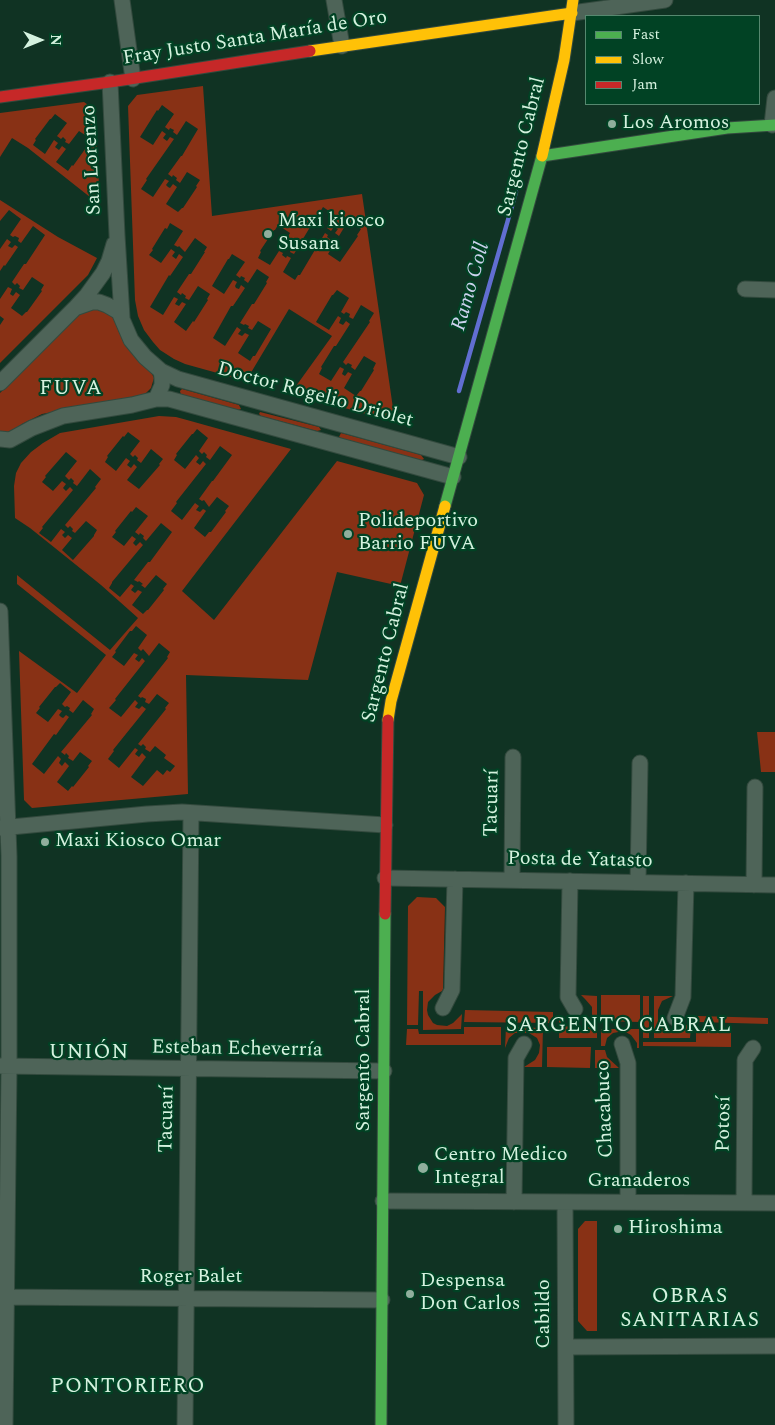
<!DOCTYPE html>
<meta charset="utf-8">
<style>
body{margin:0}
#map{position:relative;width:775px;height:1425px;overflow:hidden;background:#103323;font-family:Spectral,serif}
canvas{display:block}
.legend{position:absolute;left:585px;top:15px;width:175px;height:90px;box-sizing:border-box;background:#014224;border:1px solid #56886f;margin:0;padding:6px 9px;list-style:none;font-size:15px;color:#d5f2df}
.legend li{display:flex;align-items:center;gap:10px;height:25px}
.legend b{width:25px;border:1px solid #56886f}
.north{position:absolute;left:15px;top:15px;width:50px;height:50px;-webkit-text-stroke:4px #014224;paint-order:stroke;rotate:90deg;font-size:14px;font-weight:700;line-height:20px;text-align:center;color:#d5f2df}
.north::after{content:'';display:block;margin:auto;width:18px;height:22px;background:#d5f2df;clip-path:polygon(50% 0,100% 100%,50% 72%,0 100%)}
</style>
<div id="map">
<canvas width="775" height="1425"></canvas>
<ul class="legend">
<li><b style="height:6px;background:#4caf50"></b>Fast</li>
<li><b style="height:6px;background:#ffc107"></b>Slow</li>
<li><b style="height:6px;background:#c62828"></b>Jam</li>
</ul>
<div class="north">N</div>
</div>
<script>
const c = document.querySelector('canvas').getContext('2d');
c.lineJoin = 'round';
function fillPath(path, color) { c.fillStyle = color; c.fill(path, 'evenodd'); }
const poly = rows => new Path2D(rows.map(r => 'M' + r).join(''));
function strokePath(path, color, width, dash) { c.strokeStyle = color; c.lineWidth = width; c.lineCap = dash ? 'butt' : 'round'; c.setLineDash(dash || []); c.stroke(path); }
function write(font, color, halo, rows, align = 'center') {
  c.font = font + ' Spectral,serif'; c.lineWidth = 4.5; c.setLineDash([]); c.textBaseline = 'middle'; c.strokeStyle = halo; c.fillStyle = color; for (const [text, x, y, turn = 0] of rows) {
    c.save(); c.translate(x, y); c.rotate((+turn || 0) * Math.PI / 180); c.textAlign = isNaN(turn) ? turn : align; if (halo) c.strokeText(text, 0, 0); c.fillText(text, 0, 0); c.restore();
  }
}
const green = poly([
 [203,86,212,216,362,194,395,422,291,393,332,336,289,309,246,381,185,364,174,359,160,350,153,342,144,330,138,316,135,300,128,106,137,95],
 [162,105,174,114,165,127,169,130,170,128,174,130,173,132,177,135,186,121,198,129,182,156,181,156,168,174,172,177,173,175,177,178,176,180,180,183,187,172,200,180,196,186,197,187,183,208,182,208,178,212,166,204,177,187,173,184,170,188,168,187,166,185,169,181,165,179,153,197,141,189,147,180,146,179,174,139,170,137,167,141,163,138,166,134,162,131,153,145,140,137,157,110,158,111],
 [323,207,335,215,327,228,331,231,334,227,338,229,335,233,339,236,348,221,361,229,357,235,358,236,340,262,328,254,336,240,333,238,331,240,327,237,328,235,325,233,300,275,298,275,295,280,283,272,291,258,287,256,286,258,282,255,283,253,279,251,270,265,258,258,261,252,260,251,274,230,275,230,278,225,290,233,282,247,286,249,289,245,292,247,290,252,294,254,319,212,320,212],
 [170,223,183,231,174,245,178,247,179,246,185,252,195,238,207,247,204,252,205,252,191,274,189,274,177,292,181,295,182,293,186,296,185,298,189,300,198,286,210,294,207,299,208,300,194,322,193,321,186,331,174,322,186,304,182,302,179,306,175,304,178,299,174,297,163,315,150,307,169,275,170,276,183,257,179,254,176,259,172,256,175,252,171,249,161,263,149,255,153,250,152,249,165,228,167,229],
 [232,254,245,262,236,275,240,278,241,276,245,278,244,280,248,283,257,269,269,277,266,282,267,283,254,304,252,304,240,323,244,325,245,324,249,326,248,328,252,330,258,321,271,329,255,356,253,356,250,361,238,353,249,335,245,333,242,336,238,334,241,330,237,327,225,346,213,338,231,306,233,306,245,288,241,285,239,289,236,288,235,286,237,282,233,280,224,294,212,286,228,259,229,259],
 [337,290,349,298,341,312,344,314,346,312,350,314,349,317,353,319,361,305,374,313,369,321,370,322,343,362,346,365,348,363,352,365,351,367,355,370,364,356,376,363,373,369,374,370,361,391,360,391,356,396,344,388,352,374,348,372,345,376,342,374,344,369,340,367,331,381,319,374,322,368,321,367,334,346,336,346,350,324,346,321,343,325,339,323,341,318,338,316,329,330,316,322,332,295,333,295],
 [84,102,95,110,100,205,28,148,12,138,0,157,0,113],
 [55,114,67,123,57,136,61,139,63,137,66,140,65,142,69,144,79,131,91,139,87,144,88,145,73,166,72,165,68,171,56,162,66,149,62,146,59,150,55,147,58,143,54,140,45,154,33,145,36,140,35,139,50,119,51,119],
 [0,200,58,237,97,258,88,275,0,363,0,325,4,319,0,316,0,299,8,287,12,289,10,294,13,296,16,292,20,295,11,308,22,316,26,312,27,312,42,291,41,290,44,285,32,277,23,290,19,288,20,286,17,283,15,285,12,282,24,264,26,264,45,235,33,226,21,243,18,241,19,238,15,236,13,237,10,235,21,219,9,210,0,221],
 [7,239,11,242,8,246,12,248,15,245,18,247,5,266,4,265,0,271,0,249],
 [92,308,111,314,116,322,119,332,124,341,152,374,154,378,151,388,145,394,138,397,126,398,42,414,22,424,10,433,0,432,0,393,79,314],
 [182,389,239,405,241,409,238,410,181,395,180,391],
 [260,412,319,427,321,430,317,431,261,416,259,414],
 [159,416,176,417,187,420,291,449,182,591,214,620,337,461,417,483,424,495,400,586,337,572,308,680,186,675,188,794,32,808,24,800,19,651,77,693,106,655,17,584,17,575,110,650,138,618,101,585,55,548,30,528,15,518,14,486,16,473,21,463,31,452,43,443,60,433],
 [197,429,208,438,199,451,202,454,204,452,207,455,206,457,210,460,220,446,232,455,213,481,212,481,199,499,202,501,204,500,209,507,217,497,229,506,225,511,226,512,211,532,209,532,205,537,194,528,206,511,205,510,203,509,200,512,196,510,199,506,195,503,182,520,171,511,177,503,176,502,206,464,203,461,200,465,196,462,199,458,196,455,185,469,174,460,177,455,176,454,192,434,193,434],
 [128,432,140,441,130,454,133,457,135,455,138,458,137,460,141,463,151,449,163,459,159,464,160,465,139,489,127,480,137,467,134,464,131,468,127,465,130,461,126,458,116,471,105,462,108,457,107,456,123,436,124,437],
 [66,452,77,461,65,476,69,480,71,478,74,481,73,483,77,486,90,469,101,479,95,487,96,488,65,525,68,528,70,526,73,529,72,531,75,533,86,521,97,530,94,535,94,536,73,560,62,550,72,538,68,535,65,538,62,535,65,532,61,529,51,542,39,533,43,528,42,527,73,490,70,487,66,491,63,488,66,484,62,481,53,491,42,482,46,477,45,476],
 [136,507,148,516,135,532,139,535,140,533,144,536,143,538,146,541,161,523,172,532,150,562,148,562,134,580,138,582,139,581,143,584,141,585,145,588,156,575,167,584,163,589,164,590,148,610,147,610,143,614,132,605,142,592,138,590,135,593,131,590,134,586,131,584,120,597,109,588,112,583,112,582,143,545,140,542,136,546,133,543,136,539,132,536,124,546,112,537,116,532,115,531,131,511,132,512],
 [136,626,147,635,138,648,141,651,143,649,149,656,159,643,170,652,167,657,168,658,138,696,141,698,142,697,146,699,145,702,149,704,157,694,169,703,165,708,166,709,138,744,141,746,143,744,146,747,145,749,150,752,155,746,166,755,164,758,175,766,170,772,167,770,163,775,157,770,143,786,131,777,146,757,142,753,139,757,135,754,138,750,135,748,119,768,108,759,114,751,113,750,146,709,142,706,139,709,135,707,138,703,135,700,121,717,109,708,116,700,115,699,145,661,142,658,139,662,135,659,138,655,134,653,124,666,112,657,116,652,115,651,130,631,132,631],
 [60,683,71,692,62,704,65,707,67,706,70,708,69,710,73,713,83,700,94,709,91,714,92,715,61,752,65,755,66,753,69,756,68,758,73,761,80,752,92,761,88,766,89,767,73,787,72,786,68,791,57,782,69,766,65,762,62,766,59,763,61,759,58,756,44,774,32,764,54,734,56,735,69,717,66,715,63,718,61,717,59,715,62,711,58,709,48,722,36,713,40,708,39,707,55,687,56,687],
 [341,433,421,455,424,459,420,461,342,439,339,437],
 [757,732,775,732,775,772,761,772],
 [417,897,436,898,445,907,443,989,442,991,435,995,428,1002,427,1010,428,1015,433,1023,437,1025,447,1026,453,1023,462,1014,461,1029,423,1030,423,991,419,991,418,1025,407,1025,408,906],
 [581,995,597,996,597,1038,559,1038,559,1015,561,1021,564,1024,570,1028,582,1029,590,1022,592,1017,592,1007,585,999],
 [601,995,640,995,640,1022,601,1021],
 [643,996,649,996,649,1038,643,1038],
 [654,996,673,996,662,1001,658,1010,658,1022,663,1028,672,1031,682,1029,686,1026,692,1016,690,1038,654,1038],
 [465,1010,553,1012,553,1023,464,1022],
 [698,1016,768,1018,768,1024,698,1022],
 [464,1027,501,1027,501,1045,406,1045,407,1029,418,1029,419,1034,464,1034],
 [506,1027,543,1028,542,1067,524,1067,535,1060,539,1053,540,1045,537,1038,529,1033,515,1033,509,1038,505,1048],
 [601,1029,639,1029,639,1048,637,1048,637,1043,631,1035,624,1031,613,1033,607,1038,605,1046,601,1046],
 [696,1029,731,1030,731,1047,643,1046,643,1042,696,1042],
 [547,1047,591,1047,590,1068,547,1067],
 [595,1050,605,1050,607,1057,619,1068,595,1068],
 [585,1221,597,1221,597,1331,587,1331,578,1321,578,1229]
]);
const stream = poly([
 [459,391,516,192]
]);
const street = poly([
 [122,0,133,79],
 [334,0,342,46],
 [572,13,665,0],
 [110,82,117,235,122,317],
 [772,125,775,98],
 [745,289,775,290],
 [76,307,87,295,103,273,109,261,114,244],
 [161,371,178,379,459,457],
 [0,383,75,308,92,302,99,302,107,305,119,312,131,340,145,357,161,371,162,378,162,385,156,399],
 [0,439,10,440,32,428,63,416,132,405,156,399,169,399,453,477],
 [0,611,9,856,9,1066,5,1425],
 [0,828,147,814,182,812,385,825],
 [385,878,775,885],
 [512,880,513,757],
 [570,881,568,997,575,1009],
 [638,882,640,763],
 [754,885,755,787],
 [443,1008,452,990,455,879],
 [675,1018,683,997,686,883],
 [622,1044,628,1063,628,1202],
 [0,1066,384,1071],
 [383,1201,775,1203],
 [514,1202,516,1058,524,1044],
 [565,1202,566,1425],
 [744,1202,745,1060,753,1048],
 [0,1297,382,1300],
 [566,1347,775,1346],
 [185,1425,191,813]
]);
const fast = poly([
 [542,156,727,128,775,125],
 [445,506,542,156],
 [381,1425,385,914]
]);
const slow = poly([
 [310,51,572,13],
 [542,156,564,60,573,0],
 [388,720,391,701,445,506]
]);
const jam = poly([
 [0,97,110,82,310,51],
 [385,914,388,720]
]);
const markers = [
 [612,124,5,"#90af9d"],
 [268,234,5,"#90af9d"],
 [348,534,5,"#90af9d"],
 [45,842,5,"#90af9d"],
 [423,1168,6,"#90af9d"],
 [618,1229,5,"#90af9d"],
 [410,1294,5,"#90af9d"]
];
const streetNames = [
 ["Fray Justo Santa María de Oro",255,39,-9],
 ["Sargento Cabral",523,147,-76],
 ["San Lorenzo",93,160,-93],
 ["Doctor Rogelio Driolet",315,396,15],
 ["Sargento Cabral",387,653,-76],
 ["Tacuarí",493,803,-89],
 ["Posta de Yatasto",580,861,1],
 ["Esteban Echeverría",237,1050,1],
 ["Sargento Cabral",365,1060,-90],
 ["Chacabuco",606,1109,-92],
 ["Tacuarí",168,1119,-89],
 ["Potosí",725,1124,-89],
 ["Granaderos",639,1182],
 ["Roger Balet",191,1278],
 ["Cabildo",545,1314,-90]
];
const poiNames = [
 ["Los Aromos",622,124],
 ["Maxi kiosco",278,222],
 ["Susana",278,245],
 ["Polideportivo",358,522],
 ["Barrio FUVA",358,545],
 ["Maxi Kiosco Omar",55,842],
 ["Centro Medico",434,1156],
 ["Integral",434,1179],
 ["Hiroshima",628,1229],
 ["Despensa",420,1282],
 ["Don Carlos",420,1305]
];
const waterNames = [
 ["Ramo Coll",472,287,-74]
];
const neighbourhoodNames = [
 ["FUVA",71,390],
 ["SARGENTO CABRAL",619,1027],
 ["UNIÓN",89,1054],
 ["OBRAS",690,1298],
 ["SANITARIAS",690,1322],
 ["PONTORIERO",128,1388]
];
fillPath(green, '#883115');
strokePath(stream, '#616ed1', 4.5);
strokePath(street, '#334a3e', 17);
strokePath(fast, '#334a3e', 13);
strokePath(slow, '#334a3e', 13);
strokePath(jam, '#334a3e', 13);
strokePath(street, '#4e6458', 15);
strokePath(fast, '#4caf50', 11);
strokePath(slow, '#ffc107', 11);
strokePath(jam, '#c62828', 11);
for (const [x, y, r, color] of markers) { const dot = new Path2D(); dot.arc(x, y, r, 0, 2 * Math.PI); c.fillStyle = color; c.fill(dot); strokePath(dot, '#014224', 2); }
write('20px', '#d5f2df', '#014224', streetNames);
write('20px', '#d5f2df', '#014224', poiNames, 'left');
write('italic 21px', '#ccd2ee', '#014224', waterNames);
c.letterSpacing = '1px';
write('21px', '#d5f2df', '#014224', neighbourhoodNames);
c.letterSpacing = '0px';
</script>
